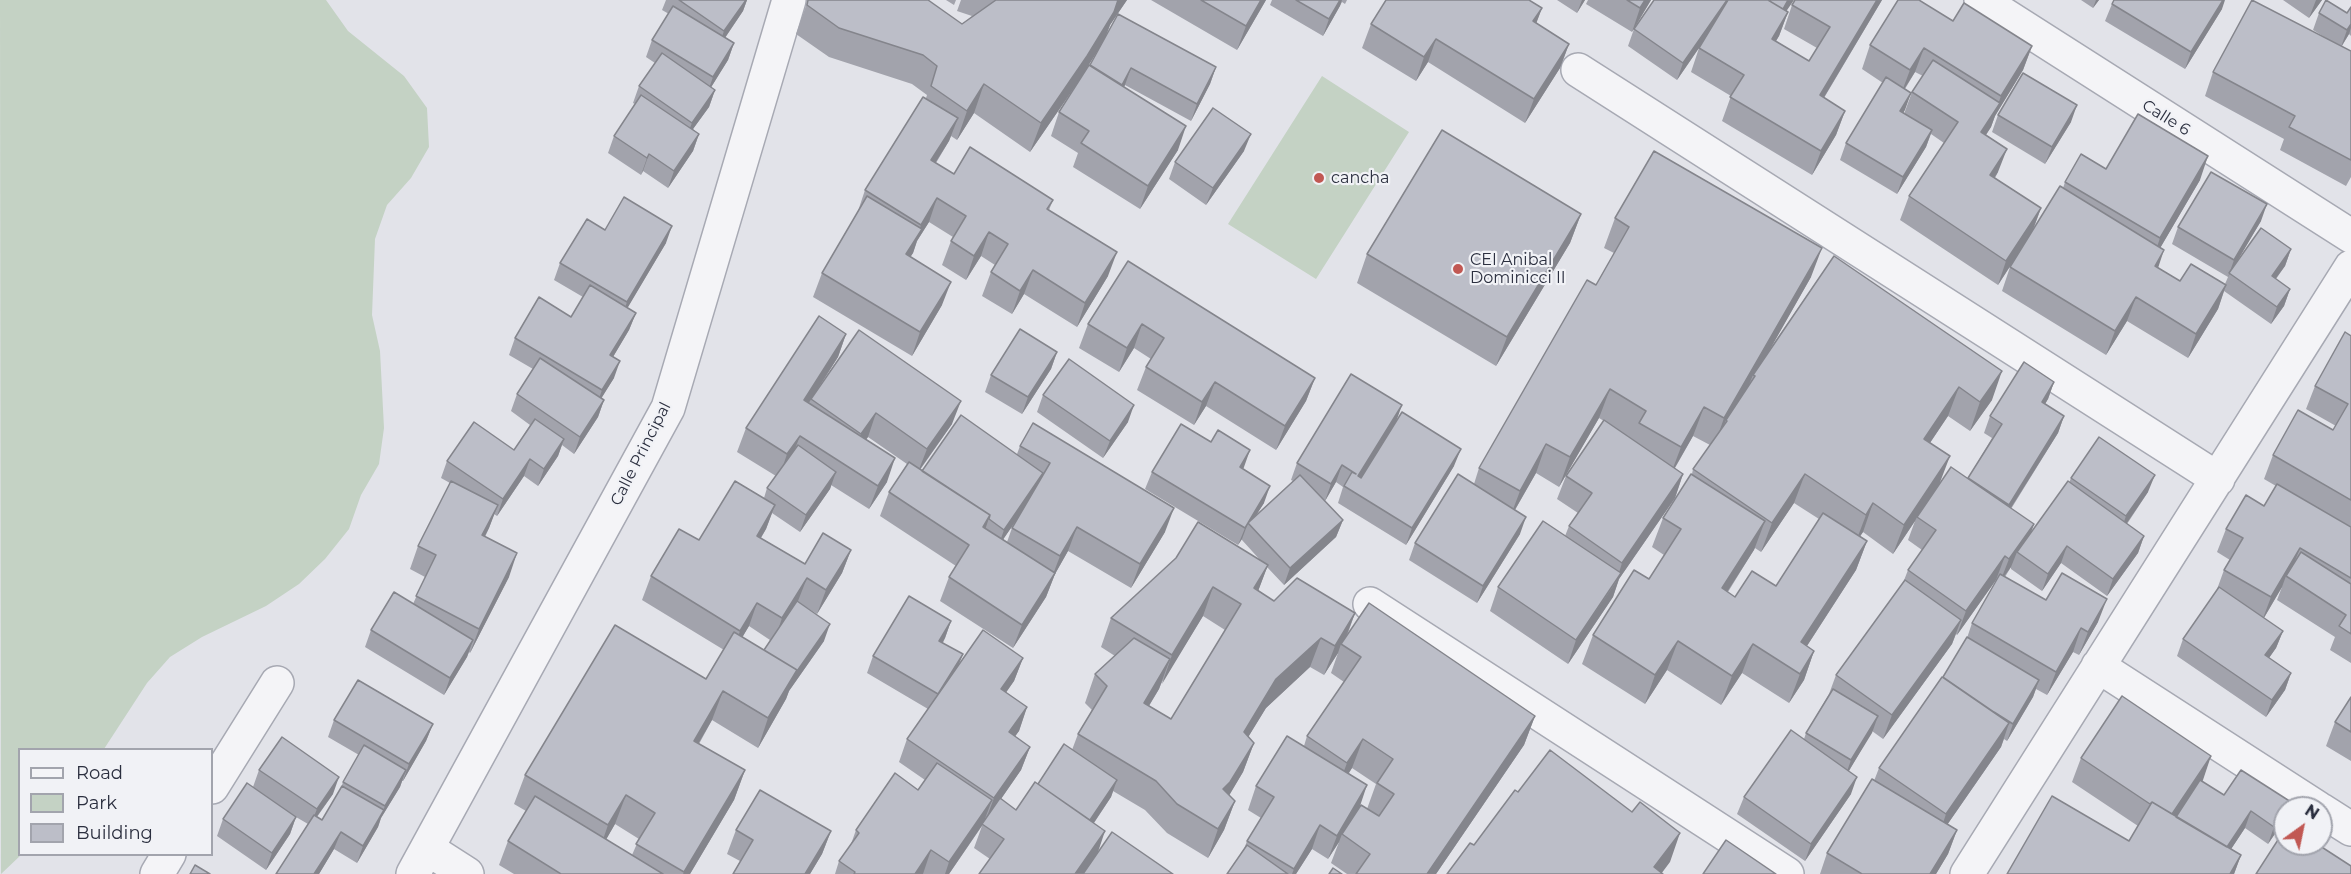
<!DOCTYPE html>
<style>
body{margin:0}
#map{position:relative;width:2351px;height:874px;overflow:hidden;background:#e2e3e9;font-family:Montserrat,sans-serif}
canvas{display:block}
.legend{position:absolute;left:18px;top:748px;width:195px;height:108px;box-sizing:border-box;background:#f1f2f6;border:2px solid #a2a4ad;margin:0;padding:8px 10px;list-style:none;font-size:18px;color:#2b2f3f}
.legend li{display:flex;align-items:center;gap:12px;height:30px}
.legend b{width:30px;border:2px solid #a2a4ad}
.north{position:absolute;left:2273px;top:796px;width:60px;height:60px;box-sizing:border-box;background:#f1f2f6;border:2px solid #a2a4ad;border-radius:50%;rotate:33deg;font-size:16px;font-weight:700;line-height:24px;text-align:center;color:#2b2f3f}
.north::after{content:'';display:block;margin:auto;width:21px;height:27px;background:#c15853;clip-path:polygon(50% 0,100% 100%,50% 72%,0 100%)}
</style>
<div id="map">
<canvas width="2351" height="874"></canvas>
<ul class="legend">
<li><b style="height:8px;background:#f4f4f7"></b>Road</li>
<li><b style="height:16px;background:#c4d2c4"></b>Park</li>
<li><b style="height:16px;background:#bcbec8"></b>Building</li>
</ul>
<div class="north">N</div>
</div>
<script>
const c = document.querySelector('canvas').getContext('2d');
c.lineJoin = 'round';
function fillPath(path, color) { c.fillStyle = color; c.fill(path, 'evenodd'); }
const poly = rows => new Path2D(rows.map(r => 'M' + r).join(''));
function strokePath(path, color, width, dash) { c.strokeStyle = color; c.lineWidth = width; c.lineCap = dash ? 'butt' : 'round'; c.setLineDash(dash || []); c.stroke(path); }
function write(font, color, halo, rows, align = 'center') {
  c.font = font + ' Montserrat,sans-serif'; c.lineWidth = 4.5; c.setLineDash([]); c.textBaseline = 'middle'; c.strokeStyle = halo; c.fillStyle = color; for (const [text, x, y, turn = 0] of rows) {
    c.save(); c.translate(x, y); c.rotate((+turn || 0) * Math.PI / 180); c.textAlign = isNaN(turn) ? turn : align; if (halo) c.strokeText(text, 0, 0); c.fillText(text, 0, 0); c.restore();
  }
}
const green = poly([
 [0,0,326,0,348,31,404,76,427,108,429,147,411,178,387,205,375,239,372,315,380,351,384,428,379,464,361,495,349,529,325,559,299,584,266,606,202,637,170,657,147,683,104,749,20,750,21,855,1,874],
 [1322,76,1409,132,1316,279,1228,224]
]);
const street = poly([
 [1981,0,2351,236],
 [1578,70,2218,479],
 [1370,604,1787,874],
 [2098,666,2318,808],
 [212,787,277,683],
 [2321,810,2351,829],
 [428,849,467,874],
 [157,874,169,854],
 [413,874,668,408,789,0],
 [1967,874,2351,267]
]);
const wall = poly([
 [666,0,747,0,743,11,725,38,734,43,728,60,711,87,715,90,709,107,693,129,699,134,693,151,668,188,643,171,641,175,608,153,614,136,635,104,633,103,639,86,655,63,646,57,652,40,669,14,662,10],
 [808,0,962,24,972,16,957,11,961,0,1127,0,1110,25,1105,39,1216,67,1210,84,1191,121,1125,85,1124,87,1178,150,1140,209,1073,167,1078,153,1051,136,1059,112,1090,65,1101,45,1076,85,1030,152,974,113,957,140,951,136,949,141,936,163,954,174,1053,200,1049,210,1108,276,1077,327,1024,294,1012,314,982,296,991,272,995,265,981,256,966,280,942,265,951,241,953,237,929,222,917,241,913,253,910,257,942,305,912,356,813,297,822,273,857,214,865,190,926,98,927,95,912,84,829,57,796,34],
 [946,0,956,0,954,5],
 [1151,0,1266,0,1237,50],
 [1272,0,1347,0,1345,4,1342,2,1323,36,1270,5],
 [1557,0,1585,0,1577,13],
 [1588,0,1651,0,1632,32,1586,4],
 [1882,0,1824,98,1845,111,1836,135,1812,175,1722,121,1731,96,1691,72,1699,48,1677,80,1628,46,1634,29,1786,11,1788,12,1779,36,1776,41,1809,61,1817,48,1784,29,1792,5],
 [2081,0,2099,0,2093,8],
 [2283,0,2322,0,2309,18],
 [2112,4,2222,9,2185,69,2105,21],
 [2351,7,2351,36,2349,34,2342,46,2351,51,2351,177,2346,186,2280,150,2284,139,2205,96,2213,72,2326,38,2313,30,2319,13,2347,13],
 [1542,8,1536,23,1569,44,1560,68,1525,123,1428,62,1416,81,1362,48,1371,24],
 [1953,21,2032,46,2023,70,1995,116,1991,127,1986,135,1998,172,1995,178,2041,208,2033,230,2063,188,2065,182,2106,169,2200,180,2160,248,2158,268,2180,281,2225,284,2228,277,2172,244,2178,227,2261,221,2233,267,2291,249,2285,266,2276,279,2290,289,2284,306,2271,324,2224,291,2218,309,2188,358,2127,321,2106,355,2002,291,2010,267,2026,242,1998,285,1900,220,1909,196,1944,143,1931,134,1926,147,1897,194,1840,160,1846,143,1883,83,1862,69,1870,45],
 [1915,72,1923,76,1912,92,1904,114,1903,113,1911,93,1905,89],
 [1998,115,2071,122,2045,164,1992,132],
 [1244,151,1206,205,1169,179,1175,162],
 [1581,214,1570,243,1496,366,1357,283,1367,254],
 [1615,218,1811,277,1769,350,1834,256,1992,400,1970,431,1948,416,1930,443,1940,483,1968,478,1992,438,1984,433,1990,416,2054,382,2048,399,2045,404,2064,416,2058,433,2011,509,2034,524,2031,533,2069,483,2071,478,2148,492,2127,524,2144,536,2138,553,2107,596,2061,563,2042,591,2011,569,2011,567,2005,577,2046,600,2098,622,2079,655,2073,652,2047,695,2036,689,2033,697,2007,741,2004,739,2001,747,1947,825,1957,830,1948,854,1936,874,1820,874,1827,853,1874,781,1879,768,1943,677,1967,638,1972,623,1997,580,1996,580,1957,635,1956,634,1952,644,1883,739,1872,731,1849,771,1851,794,1805,861,1737,814,1744,797,1804,739,1806,733,1829,694,1836,675,1903,583,1908,570,1922,550,1908,540,1915,521,1893,554,1863,532,1860,536,1867,541,1856,570,1807,646,1814,651,1804,680,1789,703,1742,673,1721,705,1667,670,1645,704,1582,664,1593,635,1649,579,1664,555,1652,547,1663,518,1692,474,1693,469,1710,445,1693,436,1675,468,1683,474,1675,498,1619,579,1613,597,1568,664,1490,611,1498,587,1565,536,1569,526,1578,513,1557,499,1566,476,1604,421,1599,418,1559,487,1536,473,1515,510,1520,534,1477,603,1409,560,1415,543,1474,484,1479,468,1596,285,1614,253,1604,248],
 [1794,503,1819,519,1776,586,1735,597,1728,592,1755,548,1761,552],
 [605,230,666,243,627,308,636,313,629,330,613,357,614,378,601,398,604,400,598,417,574,454,562,445,558,456,538,486,524,476,497,516,494,514,489,528,485,537,509,577,470,653,469,652,467,657,444,695,365,647,371,630,413,604,425,577,410,569,418,546,450,483,441,478,447,461,514,450,530,425,511,411,517,394,533,369,509,355,515,338,571,317,583,297,554,280,560,263],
 [1128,261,1315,378,1306,401,1276,450,1206,406,1194,425,1137,390,1146,367,1151,359,1134,348,1119,372,1079,348,1088,324],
 [846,334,838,357,814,395,952,424,920,470,922,471,1017,454,1020,446,1165,532,1131,588,1068,551,1055,574,1046,597,1013,648,940,601,949,577,956,566,880,516,889,492,907,464,868,437,866,439,887,482,869,509,831,485,830,489,800,532,772,513,766,529,761,538,805,564,851,550,842,573,817,614,798,602,824,641,789,691,786,699,758,748,712,720,699,744,745,770,734,800,690,874,514,874,499,865,508,841,526,811,514,804,525,775,706,679,724,650,642,600,651,576,699,540,764,498,767,488,776,476,737,452,746,428],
 [1022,512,1012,528,1007,542,1003,539],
 [749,626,770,640,764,650,742,637],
 [615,824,639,839,632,855,606,839],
 [2351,336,2351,663,2330,650,2335,637,2277,600,2282,587,2264,618,2283,631,2276,648,2269,658,2291,673,2285,690,2266,717,2177,656,2183,639,2216,592,2224,570,2230,560,2217,552,2226,529,2264,506,2276,486,2264,479,2273,455,2333,430,2336,426,2306,409,2315,386],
 [1057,352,1051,369,1022,414,985,392,991,375],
 [1043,395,1128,422,1103,458,1037,412],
 [1395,423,1454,466,1406,545,1338,503,1343,487,1336,482,1325,501,1323,499,1343,520,1336,537,1284,585,1267,567,1258,591,1274,601,1355,613,1347,636,1535,716,1524,745,1436,874,1347,874,1331,863,1339,842,1328,859,1312,849,1296,874,1227,874,1244,849,1247,841,1261,818,1248,810,1256,786,1304,746,1307,736,1344,682,1331,673,1338,653,1324,675,1310,667,1266,708,1248,737,1254,743,1243,772,1229,795,1235,801,1224,830,1208,858,1167,833,1145,810,1113,791,1111,797,1094,823,1097,854,1173,874,990,859,974,848,982,826,949,874,835,874,839,861,850,847,856,830,918,790,925,780,899,762,907,739,928,709,867,673,873,656,951,621,945,638,943,643,963,654,959,664,1023,658,1014,681,1006,692,1027,707,1019,731,1015,736,1030,747,1021,770,1001,799,1016,810,1038,784,1072,750,1078,734,1092,710,1085,703,1095,674,1115,656,1101,647,1111,618,1261,561,1242,540,1242,539,1238,545,1145,489,1152,472,1244,467,1243,469,1264,503,1256,515,1293,481,1291,480,1297,463],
 [1203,616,1225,630,1171,719,1149,706,1159,689,1161,684],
 [1352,768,1376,784,1367,809,1358,811,1349,773],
 [2351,697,2351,761,2326,746,2335,722],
 [334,720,433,724,426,741,403,781,402,781,400,787,381,818,378,827,357,863,334,849,319,874,276,874,308,824,296,817,290,834,266,870,217,836,223,819,253,787,259,770,333,794,317,817,322,820,340,791,343,782,359,755,328,737],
 [2081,758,2203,780,2202,781,2224,795,2291,802,2289,808,2285,808,2285,819,2268,844,2245,828,2231,849,2241,855,2234,874,2007,874,2129,841,2138,826,2072,782],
 [736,830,831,831,822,854,810,874,733,874,740,861,727,854]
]);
const shadedWall = poly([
 [746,0,747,0,743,11,718,48,724,31],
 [1118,0,1127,0,1110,25,1104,41,1076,85,1030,152,1041,123],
 [1261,0,1266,0,1237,50,1246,26],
 [1340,0,1342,0,1340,6,1323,36,1329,19],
 [1582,0,1585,0,1577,13],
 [1645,0,1651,0,1632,32,1640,8],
 [1727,0,1729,0,1725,10,1677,80,1683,63],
 [1788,0,1794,0,1774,29,1780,12],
 [1877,0,1882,0,1811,119,1820,95],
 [2096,0,2099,0,2093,8],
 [2223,0,2225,0,2222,9,2185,69,2191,52],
 [2316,0,2322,0,2309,18],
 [1542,8,1533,32,1533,21],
 [1788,12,1779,36,1763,62,1772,39],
 [2351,24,2351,28,2349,34,2341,47,2347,30],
 [1436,39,1428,62,1416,81,1424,57],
 [734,43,728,60,707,94,713,77],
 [1569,44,1560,68,1525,123,1534,99],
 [2032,46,2023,70,1995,116,1991,127,1972,156,1981,132,1997,107,2001,96],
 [1924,48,1915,72,1901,94,1910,70],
 [1216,67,1210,84,1191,121,1197,104],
 [1131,68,1125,85,1114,105,1120,88],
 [984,84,974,113,957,140,967,111],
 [715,90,709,107,685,140,692,123],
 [1911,93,1905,110,1894,128,1900,111],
 [2077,105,2071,122,2045,164,2052,147],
 [1845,111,1836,135,1812,175,1821,151],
 [958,118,949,141,922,184,931,160],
 [1186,126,1178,150,1140,209,1148,186],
 [1932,130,1926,147,1897,194,1903,177],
 [699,134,693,151,668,188,674,171],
 [1251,134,1244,151,1206,205,1213,188],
 [2007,149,1998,172,1981,198,1990,175],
 [649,154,643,171,641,175,647,158],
 [2208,156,2200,180,2152,262,2160,238],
 [937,198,929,222,917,241,913,253,897,278,906,254,917,236,921,225],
 [2267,204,2261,221,2228,277,2234,260],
 [2041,208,2032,232,1998,285,2006,261],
 [1581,214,1570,243,1496,366,1507,337],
 [672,226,666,243,621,319,627,302],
 [989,232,981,256,966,280,974,256],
 [1822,248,1811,277,1755,376,1753,375,1748,387,1727,421,1726,420,1719,438,1714,447,1724,418],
 [2291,249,2285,266,2265,293,2272,276],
 [2164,250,2156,274,2155,266],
 [1117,252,1108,276,1077,327,1085,303],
 [1033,270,1024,294,1012,314,1020,291],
 [951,282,942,305,912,356,920,332],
 [2226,285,2218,309,2188,358,2196,334],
 [2290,289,2284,306,2271,324,2277,307],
 [2136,297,2127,321,2106,355,2115,331],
 [636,313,629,330,604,372,610,355],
 [1142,324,1134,348,1119,372,1127,348],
 [846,334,838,357,796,423,804,400],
 [1057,352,1051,369,1022,414,1028,397],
 [620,361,614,378,596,407,602,390],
 [2002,371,1992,400,1970,431,1980,402],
 [1315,378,1306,401,1276,450,1285,426],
 [1215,382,1206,406,1194,425,1202,402],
 [2054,382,2048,399,2036,419,2042,402],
 [1959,387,1948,416,1913,468,1924,439],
 [1610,389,1599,418,1559,487,1570,457],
 [604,400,598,417,574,454,580,437],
 [961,401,952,424,918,472,927,449],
 [1134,405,1128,422,1103,458,1110,441],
 [1402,405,1396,422,1352,493,1358,476],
 [1704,407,1693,436,1670,476,1681,447],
 [876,413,868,437,853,458,861,434],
 [2064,416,2058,433,2002,522,2009,505],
 [800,436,791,459,779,478,787,454],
 [564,439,558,456,538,486,544,469],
 [1546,444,1536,473,1509,520,1520,491],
 [1461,449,1454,466,1406,545,1412,528],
 [1250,450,1244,467,1234,484,1240,467],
 [1950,456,1939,485,1917,517,1915,521,1893,554,1904,525],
 [895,458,887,482,869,509,878,486],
 [530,459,524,476,497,516,503,499],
 [1342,465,1336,482,1325,501,1331,484],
 [836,472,830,489,800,532,806,515],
 [1043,473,1037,490,998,547,1004,530],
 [1683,474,1675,498,1619,579,1613,597,1568,664,1576,640,1616,582,1622,563],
 [1805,474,1794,503,1761,552,1772,523],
 [2155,475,2148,492,2120,533,2126,516],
 [1270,486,1264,503,1250,525,1248,523,1242,539,1238,545,1245,528],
 [1873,503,1863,532,1855,544,1866,515],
 [498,505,489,528,473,559,482,535],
 [775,505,766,529,748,559,757,536],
 [1174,508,1165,532,1131,588,1140,564],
 [990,515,982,539,983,527],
 [1526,517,1520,534,1477,603,1483,586],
 [1343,520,1336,537,1284,585,1290,568],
 [1765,521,1754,550,1711,617,1722,588],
 [2034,524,2025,548,2017,552,2011,567,2000,582,2009,559],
 [1077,527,1068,551,1055,574,1046,597,1013,648,1022,625,1052,577,1060,556],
 [2144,536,2138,553,2107,596,2113,579],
 [1867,541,1856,570,1792,669,1801,642],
 [2067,546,2061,563,2042,591,2048,574],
 [2300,548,2291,571,2286,576,2282,587,2262,621,2271,597],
 [851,550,842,573,817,614,826,590],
 [517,553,509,577,470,653,479,629],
 [2005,556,1996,580,1957,635,1966,611],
 [1268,565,1257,594,1254,588],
 [807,578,798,601,774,642,782,618],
 [1213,587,1203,616,1162,684,1172,655],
 [2107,599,2098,622,2079,655,2088,632],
 [757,603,749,626,732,655,740,631],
 [1355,613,1344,642,1341,644,1338,653,1324,675,1335,646],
 [1961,620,1952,644,1883,739,1892,715],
 [951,621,945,638,933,658,939,641],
 [830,624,824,641,789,691,786,699,758,748,768,718,797,670],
 [2081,628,2073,652,2047,695,2056,672],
 [2283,631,2276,648,2259,672,2265,655],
 [1321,638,1310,667,1266,708,1233,762,1244,732,1276,679],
 [473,640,467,657,444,695,450,678],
 [1678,641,1667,670,1645,704,1655,675],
 [1753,644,1742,673,1721,705,1732,676],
 [1814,651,1804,680,1789,703,1800,674],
 [963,654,956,671,939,694],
 [1023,658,1014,681,992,713,1001,689],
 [1170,659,1159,689,1133,732,1144,703],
 [2291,673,2285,690,2266,717,2272,700],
 [2039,680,2033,697,2007,741,2013,724],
 [723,691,712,720,683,770,694,741],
 [1027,707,1019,731,1001,756,1009,732],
 [1535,716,1524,745,1436,874,1427,874],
 [1878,716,1872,733,1845,777,1851,760],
 [2009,723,2001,747,1938,838,1946,814],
 [433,724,426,741,403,781,409,764],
 [1363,739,1352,768,1336,792,1347,763],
 [1254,743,1243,772,1220,811,1223,789],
 [1030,747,1021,770,985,822,994,798],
 [2211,756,2203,780,2176,820,2170,818],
 [406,770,400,787,381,818,378,827,357,863,363,846,381,815,385,806],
 [745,770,734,800,690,874,683,874],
 [339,777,333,794,310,826,317,809],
 [1857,777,1851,794,1805,861,1811,844],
 [1117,780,1111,797,1083,839,1089,822],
 [1367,785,1359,809,1342,834,1339,842,1328,859,1337,836],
 [626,795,615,824,598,854,608,825],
 [992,800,983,824,949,874,945,874,949,862],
 [1235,801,1224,830,1208,858,1218,829],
 [2251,811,2245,828,2218,869,2224,852],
 [2285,811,2285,819,2268,844,2274,827],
 [296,817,290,834,266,870,272,853],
 [1320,825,1312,849,1296,874,1292,874,1294,869],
 [1957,830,1948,854,1936,874,1930,874],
 [831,831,822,854,810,874,805,874],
 [1105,831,1097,855,1083,874,1075,874],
 [341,832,334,849,319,874,314,874],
 [1680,833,1670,862,1661,874,1654,867],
 [931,850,923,874,915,874],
 [2241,855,2234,874,2230,874]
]);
const building = poly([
 [679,0,746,0,724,31,679,0],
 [808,0,928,0,962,24,996,0,1118,0,1114,12,1087,56,1041,123,984,84,967,111,931,86,937,66,923,55,839,28,807,5,808,0],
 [1201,0,1261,0,1246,26,1201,0],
 [1296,0,1340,0,1329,19,1296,0],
 [1386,0,1529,0,1542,8,1533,21,1569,44,1534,99,1436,39,1424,57,1371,24,1386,0],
 [1627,0,1645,0,1640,8,1627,0],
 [1654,0,1727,0,1683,63,1634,29,1654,0],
 [1728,0,1768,0,1788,12,1772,39,1809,61,1830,27,1792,5,1795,0,1877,0,1820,95,1845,111,1821,151,1730,97,1744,75,1699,48,1728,0],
 [1768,0,1788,0,1783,9,1768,0],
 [1898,0,1919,0,1953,21,1964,3,2032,46,2001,96,1924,48,1910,70,1870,45,1898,0],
 [2114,0,2223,0,2191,52,2112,4,2114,0],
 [2252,0,2351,51,2351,160,2289,127,2295,116,2213,72,2252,0],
 [2326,0,2347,13,2351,7,2351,24,2347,30,2319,13,2326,0],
 [673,6,734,43,713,77,652,40,673,6],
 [1118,14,1216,67,1197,104,1131,68,1122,85,1090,65,1118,14],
 [662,53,715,90,692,123,639,86,662,53],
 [1933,60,2000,103,1981,132,2007,149,1990,175,2041,208,2006,261,1909,196,1958,122,1912,92,1933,60],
 [1089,65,1186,126,1148,186,1081,143,1089,131,1059,112,1089,65],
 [2023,73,2077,105,2052,147,1998,115,2023,73],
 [1886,77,1911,93,1900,111,1932,130,1903,177,1846,143,1886,77],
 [641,95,699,134,674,171,649,154,647,158,614,136,641,95],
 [923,97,958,118,931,160,954,174,970,147,1053,200,1047,209,1117,252,1085,303,1033,270,1020,291,991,272,1008,244,989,232,974,256,951,241,966,216,937,198,921,225,865,190,923,97],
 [1213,108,1251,134,1213,188,1175,162,1213,108],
 [2138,114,2208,156,2160,238,2065,182,2081,154,2106,169,2138,114],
 [1442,130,1581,214,1507,337,1367,254,1442,130],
 [1654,151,1822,248,1724,418,1704,407,1681,447,1639,423,1646,411,1610,389,1570,457,1546,444,1520,491,1479,468,1587,280,1596,285,1629,227,1615,218,1654,151],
 [2211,172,2267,204,2234,260,2178,227,2211,172],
 [2060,186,2164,250,2155,266,2180,281,2191,264,2226,285,2196,334,2136,297,2115,331,2010,267,2060,186],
 [867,196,922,229,906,254,951,282,920,332,822,273,867,196],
 [624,197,672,226,627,302,560,263,587,219,605,230,624,197],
 [2261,228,2291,249,2272,276,2290,289,2277,307,2229,273,2261,228],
 [1834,256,2002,371,1980,402,1959,387,1924,439,1950,456,1904,525,1873,503,1866,515,1805,474,1772,523,1693,469,1727,421,1726,420,1755,376,1753,375,1834,256],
 [1128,261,1315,378,1285,426,1215,382,1202,402,1146,367,1164,338,1142,324,1127,348,1088,324,1128,261],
 [590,285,636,313,610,355,620,361,602,390,515,338,539,297,571,317,590,285],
 [819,316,846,334,804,400,895,458,878,486,800,436,787,454,746,428,819,316],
 [1020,329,1057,352,1028,397,991,375,1020,329],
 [859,330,961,401,927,449,876,413,861,434,811,399,859,330],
 [2345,332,2351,336,2351,500,2273,455,2298,410,2333,430,2348,404,2315,386,2345,332],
 [540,358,604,400,580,437,517,394,540,358],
 [1069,359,1134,405,1110,441,1043,395,1069,359],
 [2024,362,2054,382,2042,402,2064,416,2009,505,1968,478,2002,424,1990,416,2024,362],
 [1351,374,1402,405,1358,476,1361,478,1402,412,1461,449,1412,528,1344,486,1352,472,1356,474,1342,465,1331,484,1297,463,1351,374],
 [961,415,1043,473,1004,530,989,519,990,515,922,471,961,415],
 [535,419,564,439,544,469,530,459,503,499,447,461,474,422,514,450,535,419],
 [1604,420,1683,474,1622,563,1569,526,1592,493,1566,476,1604,420],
 [1033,423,1174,508,1140,564,1077,527,1060,556,1012,528,1050,463,1020,446,1033,423],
 [1181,424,1211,442,1218,430,1250,450,1240,467,1270,486,1245,528,1152,472,1181,424],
 [2099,437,2155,475,2126,516,2071,478,2099,437],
 [798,445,836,472,806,515,767,488,798,445],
 [909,462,990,515,983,527,1055,573,1022,625,949,577,969,545,889,492,909,462],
 [1951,467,2034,524,2009,559,2005,556,1966,611,1908,570,1936,530,1917,517,1951,467],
 [1458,474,1526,517,1483,586,1415,543,1458,474],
 [1691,474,1765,521,1722,588,1735,597,1752,571,1776,586,1823,513,1867,541,1801,642,1814,651,1800,674,1753,644,1732,676,1678,641,1655,675,1593,635,1634,570,1649,579,1681,529,1663,518,1691,474],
 [1300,475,1343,520,1290,568,1248,523,1300,475],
 [451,481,498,505,482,535,517,553,479,629,416,596,436,555,418,546,451,481],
 [735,481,775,505,757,536,805,564,823,533,851,550,826,590,807,578,782,618,757,603,740,631,651,576,679,529,699,540,735,481],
 [2068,481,2144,536,2113,579,2067,546,2048,574,2017,552,2068,481],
 [2277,484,2351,527,2351,578,2300,548,2271,597,2224,570,2243,538,2226,529,2246,495,2264,506,2277,484],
 [1543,521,1621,573,1576,640,1498,587,1543,521],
 [1198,522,1268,565,1254,588,1274,601,1297,578,1355,613,1335,646,1321,638,1276,679,1244,732,1254,743,1230,782,1223,789,1235,801,1218,829,1177,804,1156,781,1078,734,1107,686,1095,674,1134,638,1170,659,1144,703,1171,719,1241,604,1213,587,1172,655,1111,618,1176,558,1198,522],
 [2301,552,2351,584,2351,634,2339,626,2346,615,2286,576,2301,552],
 [2062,573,2107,599,2088,632,2081,628,2056,672,1972,623,2000,574,2046,600,2062,573],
 [1905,580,1961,620,1892,715,1836,675,1905,580],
 [2219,587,2283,631,2265,655,2291,673,2272,700,2183,639,2219,587],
 [394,592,473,640,450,678,371,630,394,592],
 [909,596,951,621,939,641,963,654,938,694,873,656,909,596],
 [797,601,830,624,795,674,797,670,764,650,797,601],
 [1369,603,1535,716,1427,874,1356,874,1370,854,1342,834,1361,805,1379,816,1394,794,1377,783,1393,759,1363,739,1347,763,1307,736,1361,657,1341,644,1369,603],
 [615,625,706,679,734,632,797,670,768,718,723,691,694,741,745,770,684,872,636,844,655,813,626,795,608,825,525,775,615,625],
 [983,630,1023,658,1001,689,1027,707,1009,732,1030,747,994,798,907,739,983,630],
 [1967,637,2039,680,2013,724,1994,712,1943,677,1967,637],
 [1942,677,2009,723,1946,814,1879,768,1942,677],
 [358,680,433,724,409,764,334,720,358,680],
 [1833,689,1878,716,1851,760,1806,733,1833,689],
 [2122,696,2211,756,2172,814,2152,802,2150,804,2081,758,2122,696],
 [2351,697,2351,732,2335,722,2351,697],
 [1791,730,1857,777,1811,844,1744,797,1791,730],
 [1287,736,1367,785,1337,836,1320,825,1294,869,1247,841,1274,797,1256,786,1287,736],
 [282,737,339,777,317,809,259,770,282,737],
 [1064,744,1117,780,1090,820,1038,784,1064,744],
 [364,745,406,770,385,806,343,782,364,745],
 [1550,750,1632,812,1640,802,1680,833,1654,867,1663,874,1447,874,1470,843,1474,845,1515,790,1518,792,1550,750],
 [937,763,992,800,949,862,931,850,915,874,854,874,855,872,839,861,859,833,856,830,895,773,918,790,937,763],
 [2241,770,2291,802,2287,808,2285,808,2285,811,2274,827,2251,811,2227,847,2176,817,2200,780,2224,795,2241,770],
 [1872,779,1957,830,1930,874,1862,874,1827,853,1872,779],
 [1035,782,1105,831,1075,874,979,874,1004,839,982,824,1000,798,1016,810,1035,782],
 [247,783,296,817,272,853,223,819,247,783],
 [342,786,384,810,363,846,341,832,314,874,276,874,314,815,322,820,342,786],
 [760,790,831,831,805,874,733,874,753,840,736,830,760,790],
 [535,796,663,874,561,874,508,841,535,796],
 [2052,796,2129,841,2152,802,2241,855,2230,874,2007,874,2052,796],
 [2285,829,2285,844,2317,844,2351,866,2351,874,2256,874,2285,829],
 [1112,832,1173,874,1083,874,1112,832],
 [1726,840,1776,874,1703,874,1726,840],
 [1247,845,1288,874,1227,874,1247,845],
 [195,865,210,874,190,874,195,865],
 [1333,868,1342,874,1329,874,1333,868]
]);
const markers = [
 [1319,178,6,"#c15853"],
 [1458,269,6,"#c15853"]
];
const streetNames = [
 ["Calle 6",2166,118,32],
 ["Calle Principal",641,454,-63]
];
const poiNames = [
 ["cancha",1331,178],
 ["CEI Anibal",1470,260],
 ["Dominicci II",1470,278]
];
fillPath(green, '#c4d2c4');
strokePath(street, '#a7a9b3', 36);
strokePath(street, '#f4f4f7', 33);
fillPath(wall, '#a2a3ac');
fillPath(shadedWall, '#84858c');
fillPath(building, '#bcbec8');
strokePath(building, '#84858c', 1.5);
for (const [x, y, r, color] of markers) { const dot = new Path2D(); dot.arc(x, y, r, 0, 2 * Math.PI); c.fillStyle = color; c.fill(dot); strokePath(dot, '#f1f2f6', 2); }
write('16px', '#2b2f3f', '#f1f2f6', streetNames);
write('16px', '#2b2f3f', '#f1f2f6', poiNames, 'left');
</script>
